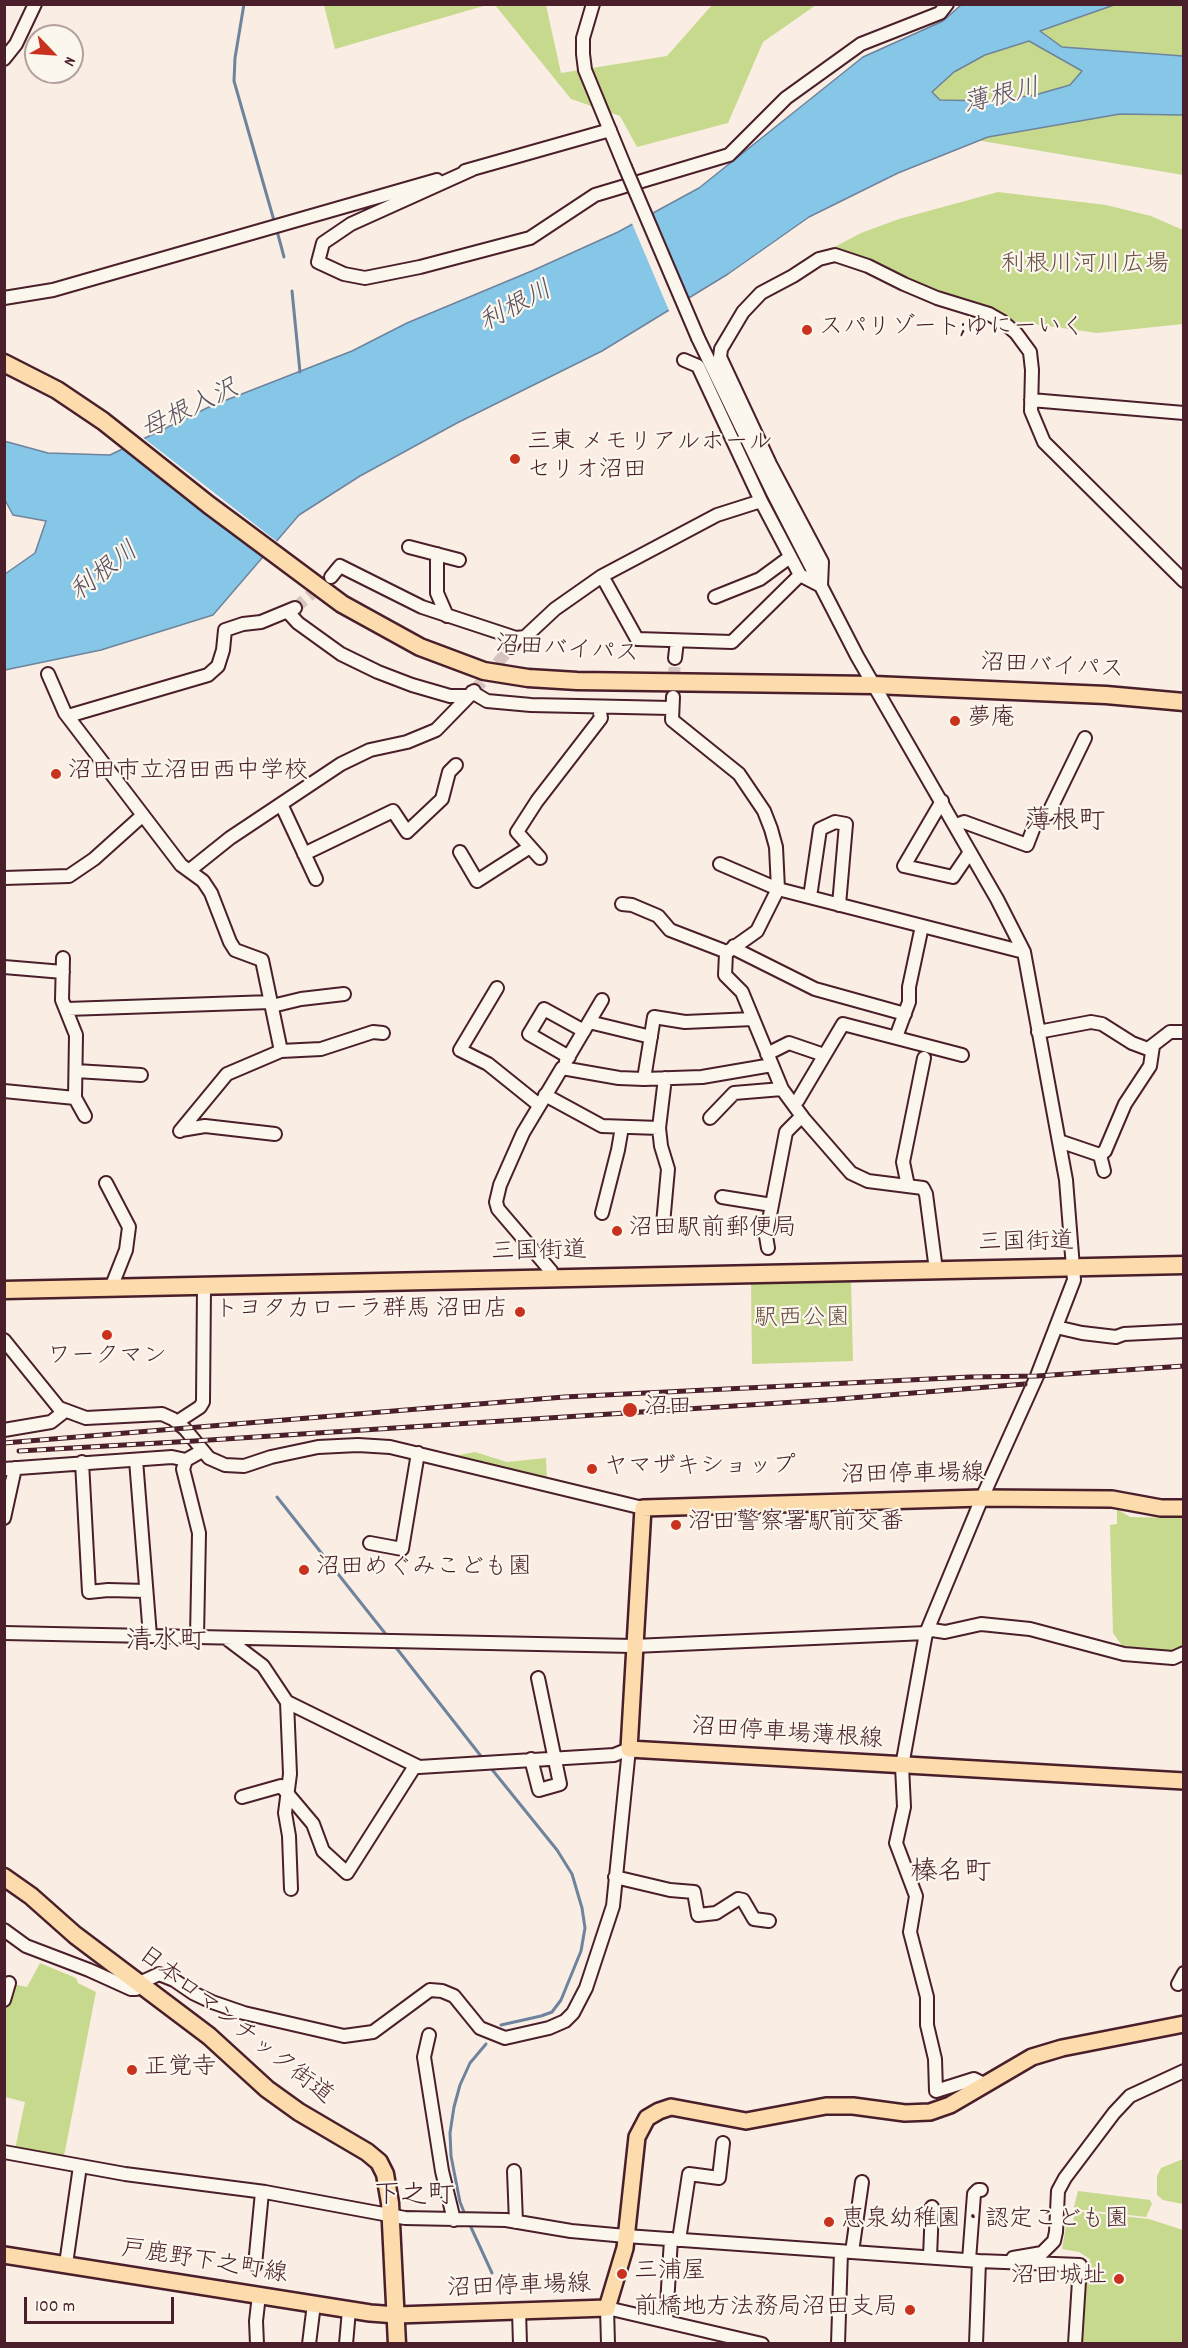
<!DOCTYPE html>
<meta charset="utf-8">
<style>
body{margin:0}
#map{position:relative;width:1188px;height:2348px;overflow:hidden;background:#faede4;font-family:Dekko,sans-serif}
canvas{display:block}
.frame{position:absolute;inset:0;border:6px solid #4a1f2b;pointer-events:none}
.north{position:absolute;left:24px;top:24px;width:60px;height:60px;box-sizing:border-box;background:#fbf7ec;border:2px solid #b4a19f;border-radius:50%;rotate:115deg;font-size:16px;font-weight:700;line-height:24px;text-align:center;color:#4a1f2b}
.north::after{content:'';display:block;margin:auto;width:21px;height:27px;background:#c8321e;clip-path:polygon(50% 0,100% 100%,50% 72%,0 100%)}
.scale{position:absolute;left:24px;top:2297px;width:150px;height:27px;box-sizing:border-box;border:3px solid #4a1f2b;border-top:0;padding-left:8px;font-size:18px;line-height:21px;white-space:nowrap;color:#4a1f2b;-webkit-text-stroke:4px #fbf7ec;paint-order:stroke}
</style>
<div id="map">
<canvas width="1188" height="2348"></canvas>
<div class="frame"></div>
<div class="north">N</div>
<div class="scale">100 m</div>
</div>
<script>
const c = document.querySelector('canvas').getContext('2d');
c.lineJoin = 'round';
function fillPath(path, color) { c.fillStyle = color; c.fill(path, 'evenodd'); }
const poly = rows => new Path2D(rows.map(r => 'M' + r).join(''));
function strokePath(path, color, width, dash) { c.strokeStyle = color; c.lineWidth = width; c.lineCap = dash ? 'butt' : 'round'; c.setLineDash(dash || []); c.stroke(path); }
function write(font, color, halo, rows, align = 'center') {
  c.font = font + ' Dekko,"Klee One",sans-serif'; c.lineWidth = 4.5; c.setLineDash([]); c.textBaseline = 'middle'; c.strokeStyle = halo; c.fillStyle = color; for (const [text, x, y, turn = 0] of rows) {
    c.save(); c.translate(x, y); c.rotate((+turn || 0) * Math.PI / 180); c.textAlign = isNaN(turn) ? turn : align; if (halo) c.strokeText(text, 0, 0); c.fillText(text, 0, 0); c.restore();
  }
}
const green = poly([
 [324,5,324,4,487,5,335,49],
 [495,5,546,5,561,73,667,56,712,5,816,5,763,42,728,123,637,147,620,116,571,99],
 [1005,5,1183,5,1183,175,828,115],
 [998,192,1106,205,1151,216,1183,230,1183,324,1097,333,1006,320,870,264,827,251,861,233,899,219],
 [851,1279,853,1361,752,1364,751,1281],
 [475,1452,507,1462,546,1458,547,1481,451,1459,454,1456],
 [1117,1509,1130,1517,1183,1518,1183,1649,1171,1654,1125,1650,1113,1633,1110,1525,1117,1524],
 [40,1963,76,1978,78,1983,96,1992,64,2156,15,2149,25,2102,5,2097,5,2007,12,1984,27,1987],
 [1183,2159,1183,2204,1163,2200,1157,2195,1157,2176,1161,2168],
 [1078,2191,1150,2200,1152,2204,1146,2217,1076,2209,1074,2207],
 [1075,2211,1149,2219,1183,2230,1183,2343,1077,2343,1082,2278,1089,2269,1090,2259,1079,2252,1062,2249,1066,2226,1072,2227]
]);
const water = poly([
 [961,5,1114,5,1040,31,1062,47,1183,56,1183,115,1120,114,988,137,898,173,809,217,728,274,602,351,457,423,360,476,299,515,213,615,101,650,5,670,5,574,35,553,46,521,13,515,5,500,4,441,48,453,110,455,211,406,352,351,407,323,534,270,618,232,699,188,863,57,943,21,961,5],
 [1029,41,1082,71,1070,85,1035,95,989,101,940,100,932,92,954,72,985,55,1029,41]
]);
const pier = poly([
 [651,211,690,301,670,313,631,221],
 [141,436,279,543,267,557,124,445]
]);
const stream = poly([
 [244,4,235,58,234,81,275,224],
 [277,231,284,257],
 [292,291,300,372],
 [277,1497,388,1637],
 [394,1645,484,1760],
 [490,1767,557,1850,572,1874,582,1908,585,1928,581,1951,561,2000,552,2012,541,2016,501,2025],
 [466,2217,460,2202,451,2156,450,2133,454,2107,460,2085,470,2063,486,2044],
 [469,2223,492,2273]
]);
const minorTunnel = poly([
 [295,608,331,577],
 [474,691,511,647],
 [673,697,675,658]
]);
const minor = poly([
 [593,4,583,38,583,54,585,70,625,167],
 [4,59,16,44,35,4],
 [473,169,351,224,323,243,318,262,344,274,365,278,420,267,530,238,595,195,729,155,786,98,861,44,940,13,947,4],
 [465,171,610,130],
 [4,298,53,290,437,180],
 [698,338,772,491,857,656,997,899,1024,952,1066,1180,1074,1280,1037,1376,982,1498,926,1633,902,1766,904,1807,896,1843,916,1896,910,1932,927,1997,927,2025,935,2059,936,2091,974,2079,984,2084],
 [684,360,698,366,761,501],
 [1031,400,1184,413],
 [409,547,459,560],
 [437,554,437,593,447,616],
 [602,576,637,639,732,642,800,575],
 [331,577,340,566,422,607,516,638],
 [715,597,760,579,790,557],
 [288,612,298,623,341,654,378,672,412,685,450,696,467,696],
 [511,647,516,638,525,637,555,609,602,576,717,515,761,501,800,575,821,586,822,562,770,464,720,357,721,349,743,312,761,293,793,276,819,259,835,255,868,266,904,284,937,298,989,314,1003,322,1016,333,1030,352,1032,370,1031,411,1044,442,1184,581],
 [675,658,677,641],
 [48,674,65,713,181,865,203,881,211,893,230,942,235,950,262,960,281,1051,227,1074,180,1131],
 [472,692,487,701,531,705,671,708],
 [673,697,672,720,739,774,764,811,771,829,776,847,778,889,1024,952],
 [68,716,208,675,218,666,223,650,225,630,243,624,261,622,295,608],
 [942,801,904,866,953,877,970,852],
 [281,804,316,879],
 [956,825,964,822,1027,845,1037,819,1048,814,1085,738],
 [460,852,477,881,530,847],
 [304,854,393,811,407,832,442,799,449,772,456,765],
 [540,858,517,832,537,801,601,718,599,707],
 [720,864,778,889,757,931,726,953,725,975,742,992,782,1089,804,1119,851,1173,868,1181,923,1188,926,1194,936,1270],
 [190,870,230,838,341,764,370,750,407,742,436,730,474,691],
 [4,878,69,876,94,859,143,815],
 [810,897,820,829,835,822,846,824,839,905],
 [622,904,632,905,658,916,670,930,727,952],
 [734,946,737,950,815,989,905,1014],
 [63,958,62,1000,76,1035,75,1098,85,1116],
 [4,967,63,972],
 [497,988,460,1050,488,1064,539,1105],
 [272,1006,301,999,344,994],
 [67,1009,271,1002],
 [589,1022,651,1037],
 [1038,1032,1091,1022,1102,1024,1132,1043,1148,1049,1170,1032,1184,1032],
 [896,1037,909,1002,909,987,922,926],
 [281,1051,321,1049,373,1032,383,1033],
 [767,1054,789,1043,824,1055],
 [569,1057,529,1034,544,1009,584,1031],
 [566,1061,602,1000],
 [76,1071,141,1075],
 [644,1079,654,1017,685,1022,753,1019],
 [4,1091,75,1098],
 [545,1095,602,1126,659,1128],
 [793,1104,798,1100,843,1024,962,1055],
 [710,1118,734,1093,782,1089],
 [181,1130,205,1126,275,1134],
 [1059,1141,1100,1155,1104,1171],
 [1100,1155,1105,1151,1125,1104,1150,1066,1153,1046],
 [106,1183,129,1227,126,1250,111,1288],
 [908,1186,903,1162,924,1058],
 [722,1197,772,1205],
 [602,1213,618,1150,622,1127],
 [663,1224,668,1169,661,1146,659,1128,665,1078],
 [768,1248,766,1236,786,1132,802,1116],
 [554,1278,551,1271,498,1209,496,1202,500,1185,523,1133,562,1068,619,1078,644,1079,702,1077,772,1065],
 [1056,1327,1082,1333,1116,1337,1124,1334,1184,1331],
 [4,1340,59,1408,86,1418,162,1414,173,1419,185,1429,209,1458,225,1465,244,1466,271,1457,318,1447,358,1445,390,1447,643,1508],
 [177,1422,200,1407,203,1402,204,1287],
 [4,1430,51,1422,65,1411],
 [136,1460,150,1636],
 [186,1460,183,1469,199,1533,197,1637],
 [82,1462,89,1592,108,1590,146,1591],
 [4,1469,172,1457,186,1460,202,1451],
 [4,1518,15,1468],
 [370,1543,402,1549,418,1453],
 [4,1633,634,1646,926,1633,932,1630,945,1632,981,1624,1030,1629,1124,1654,1173,1658,1184,1653],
 [287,1702,290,1774,285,1813,289,1836,291,1889],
 [531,1759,539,1790,560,1784,538,1678],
 [242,1797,281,1786,313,1824,323,1851,347,1873,415,1766],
 [615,1877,670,1890,694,1892,698,1915,716,1913,738,1899,743,1900,754,1919,769,1921],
 [4,1930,26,1946,89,1970,131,1989,136,1989,144,1981,159,1974,174,1980,193,1993,212,2002,244,2013,344,2036,373,2032,430,1990,442,1991,454,1996,480,2028,505,2038,549,2028,565,2021,573,2013,586,1988,613,1906,629,1749,614,1755,419,1767,287,1702,263,1666,226,1638],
 [1178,1984,1184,1973],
 [4,2000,9,1983],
 [429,2035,424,2057,442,2171,454,2220],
 [4,2152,125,2174,265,2192,405,2218,506,2220,571,2231,626,2236,979,2261,1080,2265,1075,2344],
 [514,2171,516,2222],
 [679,2240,689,2174,719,2178,723,2143],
 [852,2252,862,2182],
 [930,2257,932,2207],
 [1013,2258,1042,2253,1054,2241,1056,2232,1058,2191,1065,2178,1114,2113,1130,2096,1184,2071],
 [969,2260,974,2194,978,2190,981,2190],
 [66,2264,80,2166],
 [255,2265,262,2192],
 [519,2311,520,2344],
 [666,2321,671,2239],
 [257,2344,256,2321,259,2295],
 [309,2344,314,2304],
 [346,2344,349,2310],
 [608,2344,607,2308,762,2344],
 [838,2344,841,2252],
 [976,2344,979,2261]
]);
const major = poly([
 [1184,1508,1161,1508,1112,1499,982,1498,643,1508,629,1749,1184,1781],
 [4,2255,370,2313,397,2315,607,2308,625,2248,637,2137,647,2118,659,2111,671,2107,746,2121,826,2106,853,2106,905,2113,930,2112,950,2105,1032,2057,1062,2048,1184,2024]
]);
const highway = poly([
 [4,363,57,390,103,421,209,505,342,604,420,647,484,671,528,678,577,681,874,685,1106,695,1184,702],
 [4,1290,1184,1265],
 [4,1877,31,1896,75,1935,209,2036,267,2089,299,2112,367,2152,379,2162,385,2174,390,2203,397,2344]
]);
const rail = poly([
 [4,1443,564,1397,970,1377,1037,1376,1184,1366],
 [19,1451,194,1441,826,1400,1025,1384]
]);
const minorBridge = poly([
 [625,167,698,338]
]);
const markers = [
 [807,330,6,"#c8321e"],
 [515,459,6,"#c8321e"],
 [955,721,6,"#c8321e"],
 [56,774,6,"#c8321e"],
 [617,1231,6,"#c8321e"],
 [520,1312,6,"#c8321e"],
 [107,1335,6,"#c8321e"],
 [630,1410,8,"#c8321e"],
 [592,1469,6,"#c8321e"],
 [676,1525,6,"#c8321e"],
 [304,1570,6,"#c8321e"],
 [132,2070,6,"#c8321e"],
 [829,2222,6,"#c8321e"],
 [622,2274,6,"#c8321e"],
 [1119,2279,6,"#c8321e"],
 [910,2310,6,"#c8321e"]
];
const parkNames = [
 ["利根川河川広場",1085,267],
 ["駅西公園",802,1321]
];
const poiNames = [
 ["スパリゾート;ゆにーいく",819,330],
 ["三東 メモリアルホール",527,445],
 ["セリオ沼田",527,473],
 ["夢庵",967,721],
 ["沼田市立沼田西中学校",68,774],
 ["沼田駅前郵便局",629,1231],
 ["トヨタカローラ群馬 沼田店",508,1312,"right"],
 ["ワークマン",107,1359,"center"],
 ["沼田",644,1410],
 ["ヤマザキショップ",604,1469],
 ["沼田警察署駅前交番",688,1525],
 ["沼田めぐみこども園",316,1570],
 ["正覚寺",144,2070],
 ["恵泉幼稚園・認定こども園",841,2222],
 ["三浦屋",634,2274],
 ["沼田城址",1107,2279,"right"],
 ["前橋地方法務局沼田支局",898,2310,"right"]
];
const streetNames = [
 ["沼田バイパス",567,652,4],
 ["沼田バイパス",1052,669,3],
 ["三国街道",1026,1245,-1],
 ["三国街道",539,1254,-1],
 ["沼田停車場線",913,1477,-1],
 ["沼田停車場薄根線",787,1736,4],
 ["日本ロマンチック街道",234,2027,38],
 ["戸鹿野下之町線",204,2264,9],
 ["沼田停車場線",519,2289,-2]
];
const waterNames = [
 ["薄根川",1002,99,-13],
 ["利根川",517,309,-28],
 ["母根入沢",191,412,-26],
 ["利根川",106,574,-38]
];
const quarterNames = [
 ["薄根町",1065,824],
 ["清水町",166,1644],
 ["榛名町",951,1875],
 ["下之町",414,2198]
];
fillPath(green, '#c7d98d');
fillPath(water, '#86c6e7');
strokePath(water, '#6e839c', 1.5);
fillPath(pier, '#faede4');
strokePath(stream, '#6e839c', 3);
strokePath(minorTunnel, '#d7c4bf', 12, [12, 6]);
strokePath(minor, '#4a1f2b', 16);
strokePath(major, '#4a1f2b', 20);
strokePath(highway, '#4a1f2b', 21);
strokePath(minor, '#fbf7ec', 12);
strokePath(major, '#fcdcac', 15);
strokePath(highway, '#fcdcac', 16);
strokePath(rail, '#4a1f2b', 5);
strokePath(rail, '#fbf7ec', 3, [9]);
strokePath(minorBridge, '#4a1f2b', 16, []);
strokePath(minorBridge, '#fbf7ec', 12);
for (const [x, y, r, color] of markers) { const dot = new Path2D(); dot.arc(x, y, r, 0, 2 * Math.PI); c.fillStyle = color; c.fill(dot); strokePath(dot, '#fbf7ec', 2); }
write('24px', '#694e44', '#fbf7ec', parkNames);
write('24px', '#4a1f2b', '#fbf7ec', poiNames, 'left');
write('24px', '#4a1f2b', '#fbf7ec', streetNames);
write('italic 26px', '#5c5163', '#fbf7ec', waterNames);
write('27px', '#4a1f2b', '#fbf7ec', quarterNames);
</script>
